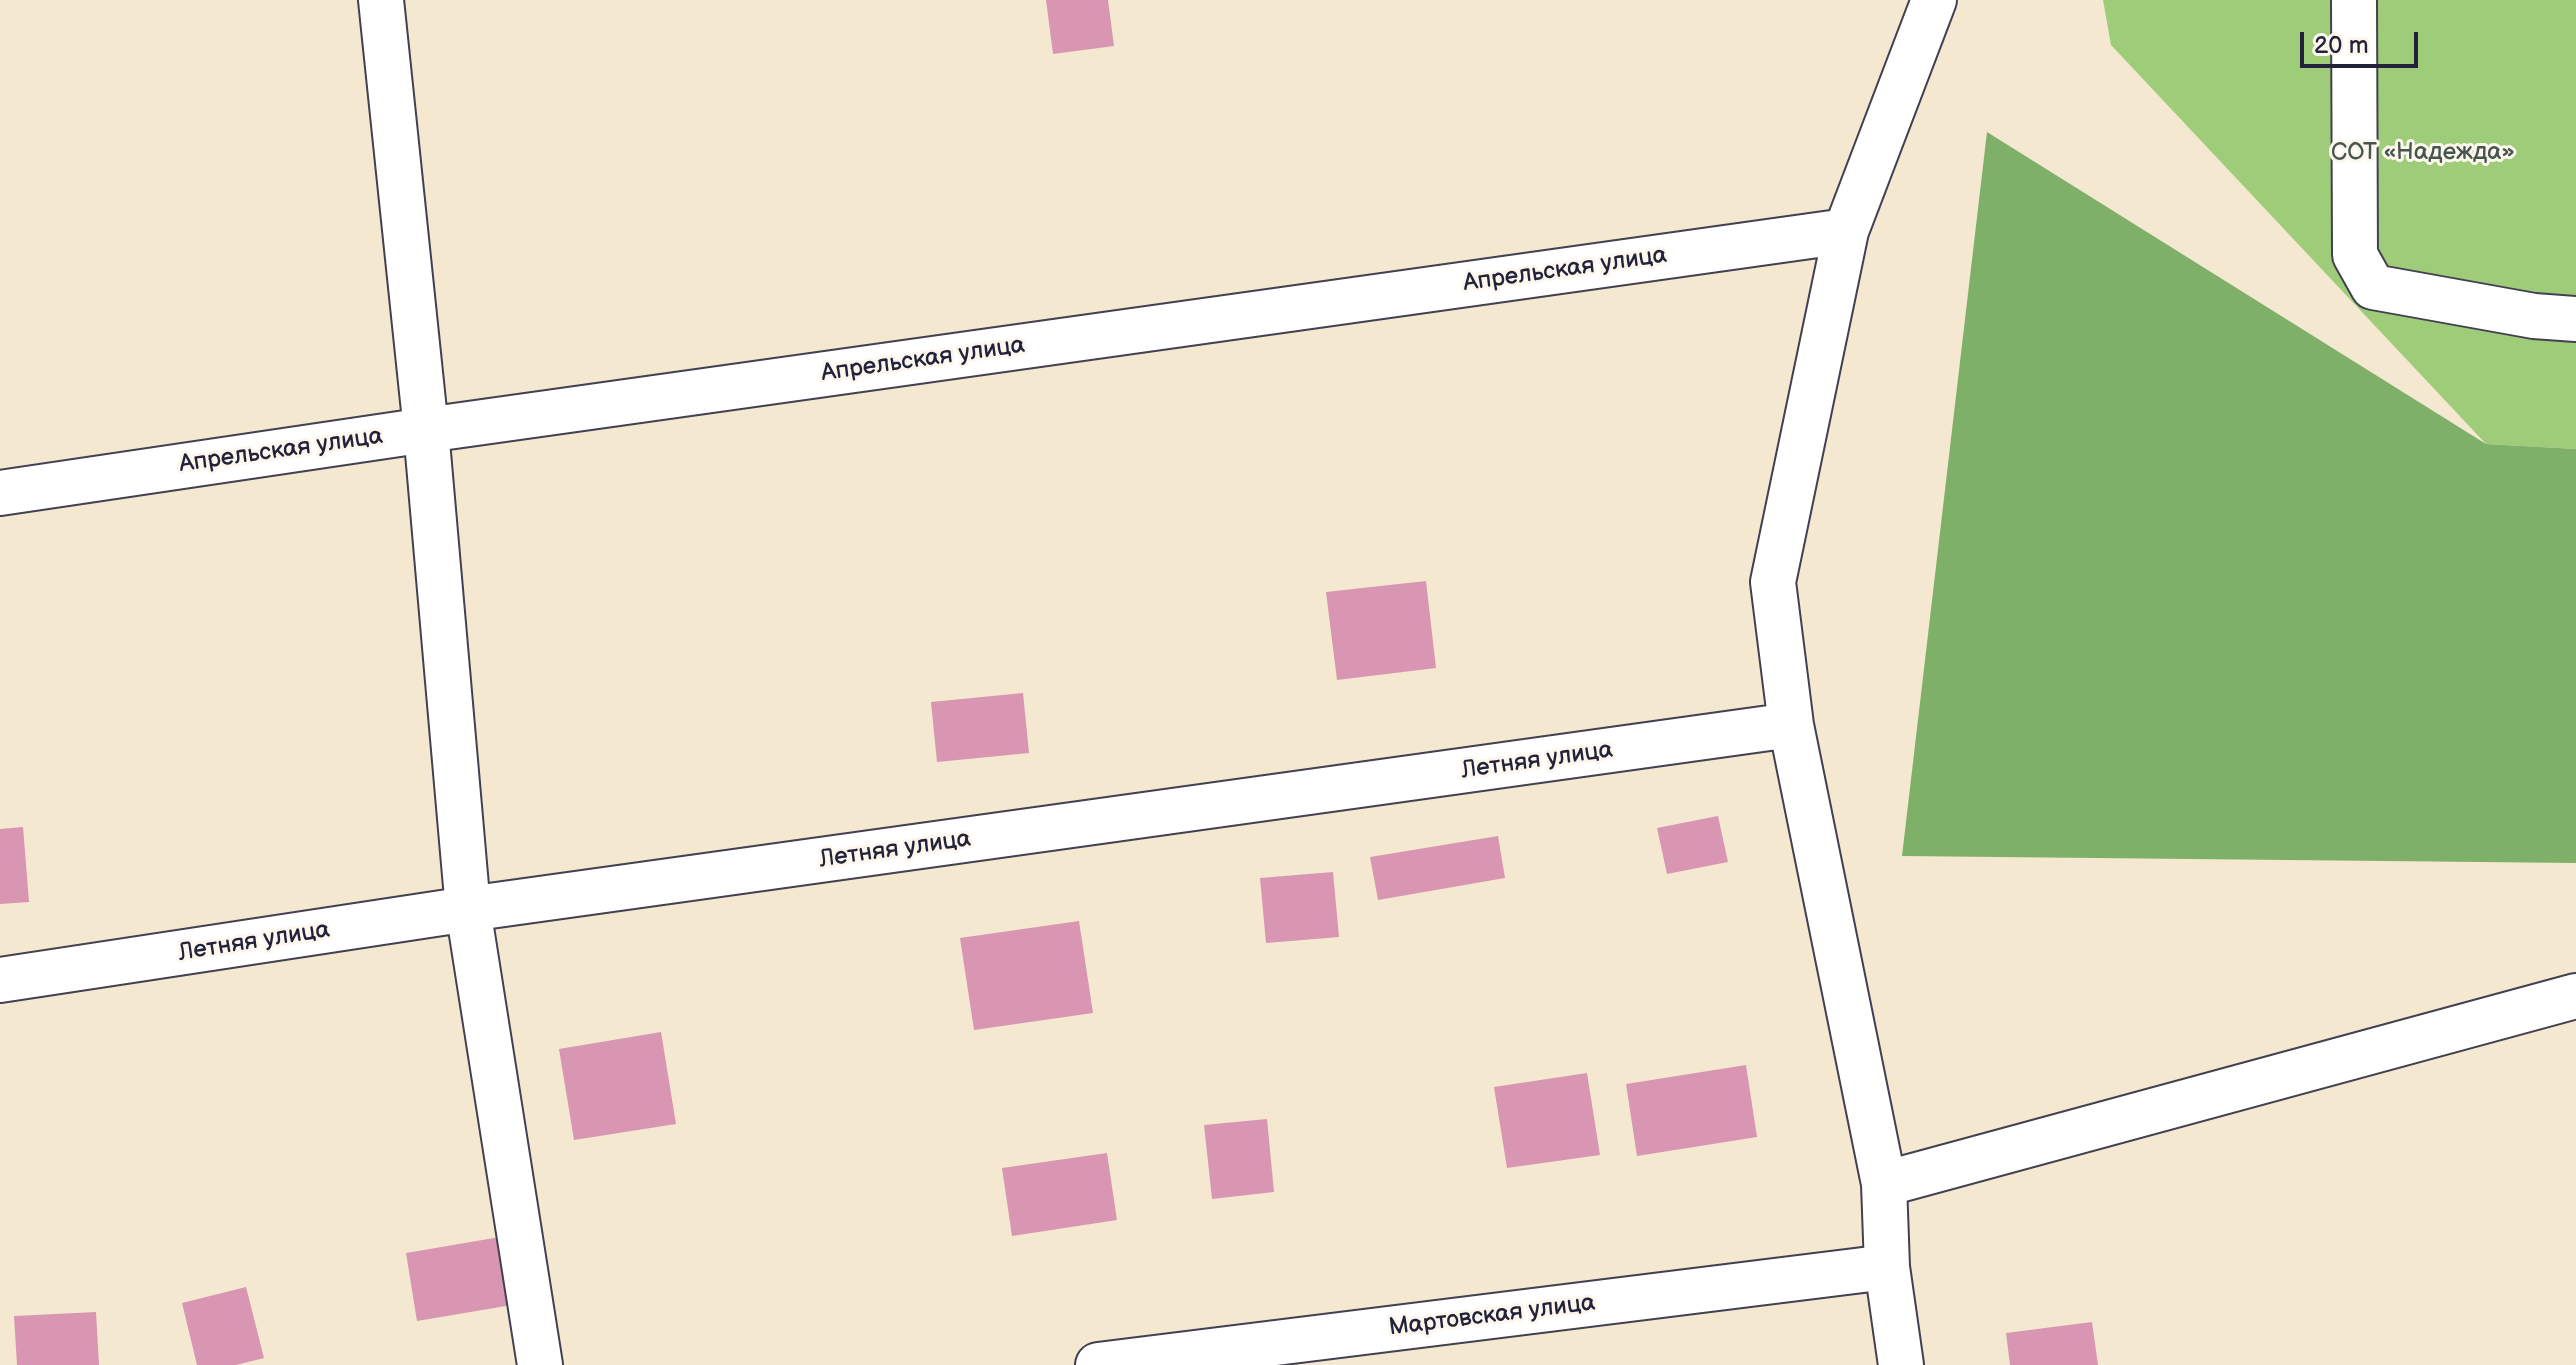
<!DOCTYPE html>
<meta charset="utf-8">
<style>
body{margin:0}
#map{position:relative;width:2576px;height:1365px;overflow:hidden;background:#f4e8d0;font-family:"Balsamiq Sans",sans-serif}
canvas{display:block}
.scale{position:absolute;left:2300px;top:32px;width:118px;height:36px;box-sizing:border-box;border:4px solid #22223b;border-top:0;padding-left:10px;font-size:24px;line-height:28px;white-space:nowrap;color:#22223b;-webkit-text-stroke:6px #fbf7ec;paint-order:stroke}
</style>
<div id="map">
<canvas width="2576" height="1365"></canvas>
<div class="scale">20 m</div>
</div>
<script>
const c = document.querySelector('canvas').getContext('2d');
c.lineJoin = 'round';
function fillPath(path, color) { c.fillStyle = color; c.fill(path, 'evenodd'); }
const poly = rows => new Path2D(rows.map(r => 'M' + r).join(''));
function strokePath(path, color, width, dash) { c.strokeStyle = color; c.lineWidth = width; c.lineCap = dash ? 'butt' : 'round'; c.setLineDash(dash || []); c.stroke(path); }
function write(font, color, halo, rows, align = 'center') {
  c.font = font + ' "Balsamiq Sans",sans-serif'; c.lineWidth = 6; c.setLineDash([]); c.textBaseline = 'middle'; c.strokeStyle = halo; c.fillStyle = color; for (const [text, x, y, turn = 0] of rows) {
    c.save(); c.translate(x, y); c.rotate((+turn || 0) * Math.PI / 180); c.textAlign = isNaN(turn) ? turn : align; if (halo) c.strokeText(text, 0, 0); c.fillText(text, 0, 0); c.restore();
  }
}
const green = poly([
 [2103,0,2576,0,2576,449,2486,444,2111,45]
]);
const forest = poly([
 [1987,132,2486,444,2576,449,2576,863,1902,856]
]);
const building = poly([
 [1046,0,1108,0,1114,46,1053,54],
 [1426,581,1436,668,1337,680,1326,592],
 [1023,693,1029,753,937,762,931,702],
 [1718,816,1728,862,1667,874,1657,828],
 [23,827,29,902,0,904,0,829],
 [1498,836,1505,878,1378,900,1370,857],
 [1333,872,1339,937,1266,943,1260,878],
 [1079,921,1093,1013,974,1030,960,938],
 [661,1032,676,1124,574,1140,559,1049],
 [1746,1065,1757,1137,1637,1156,1626,1084],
 [1587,1073,1600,1155,1507,1168,1494,1087],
 [1267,1119,1274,1192,1212,1199,1204,1125],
 [1107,1153,1117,1220,1012,1236,1002,1168],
 [500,1237,512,1305,417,1321,406,1253],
 [246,1287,264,1358,236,1365,197,1365,182,1303],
 [96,1312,99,1365,17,1365,14,1316],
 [2092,1322,2098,1365,2010,1365,2006,1333]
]);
const minor = poly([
 [381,0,426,430,468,909,540,1365],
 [2354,0,2355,255,2373,287,2534,316,2576,319],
 [0,493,426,430,1846,231],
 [0,980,468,909,1791,725],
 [1884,1184,2576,996],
 [1098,1365,1887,1267],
 [1901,1365,1887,1267,1884,1184,1791,725,1773,582,1846,231,1934,0]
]);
const parkNames = [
 ["СОТ «Надежда»",2423,153]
];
const streetNames = [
 ["Апрельская улица",1565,270,-8],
 ["Апрельская улица",923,360,-8],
 ["Апрельская улица",281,451,-8],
 ["Летняя улица",1537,761,-8],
 ["Летняя улица",895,850,-8],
 ["Летняя улица",254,942,-9],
 ["Мартовская улица",1492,1316,-7]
];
fillPath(green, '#9fcc79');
fillPath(forest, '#7fb069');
fillPath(building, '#d896b3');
strokePath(minor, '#424051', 48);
strokePath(minor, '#fff', 44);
write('24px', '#48554e', '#fbf7ec', parkNames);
write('24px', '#22223b', '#fbf7ec', streetNames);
</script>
